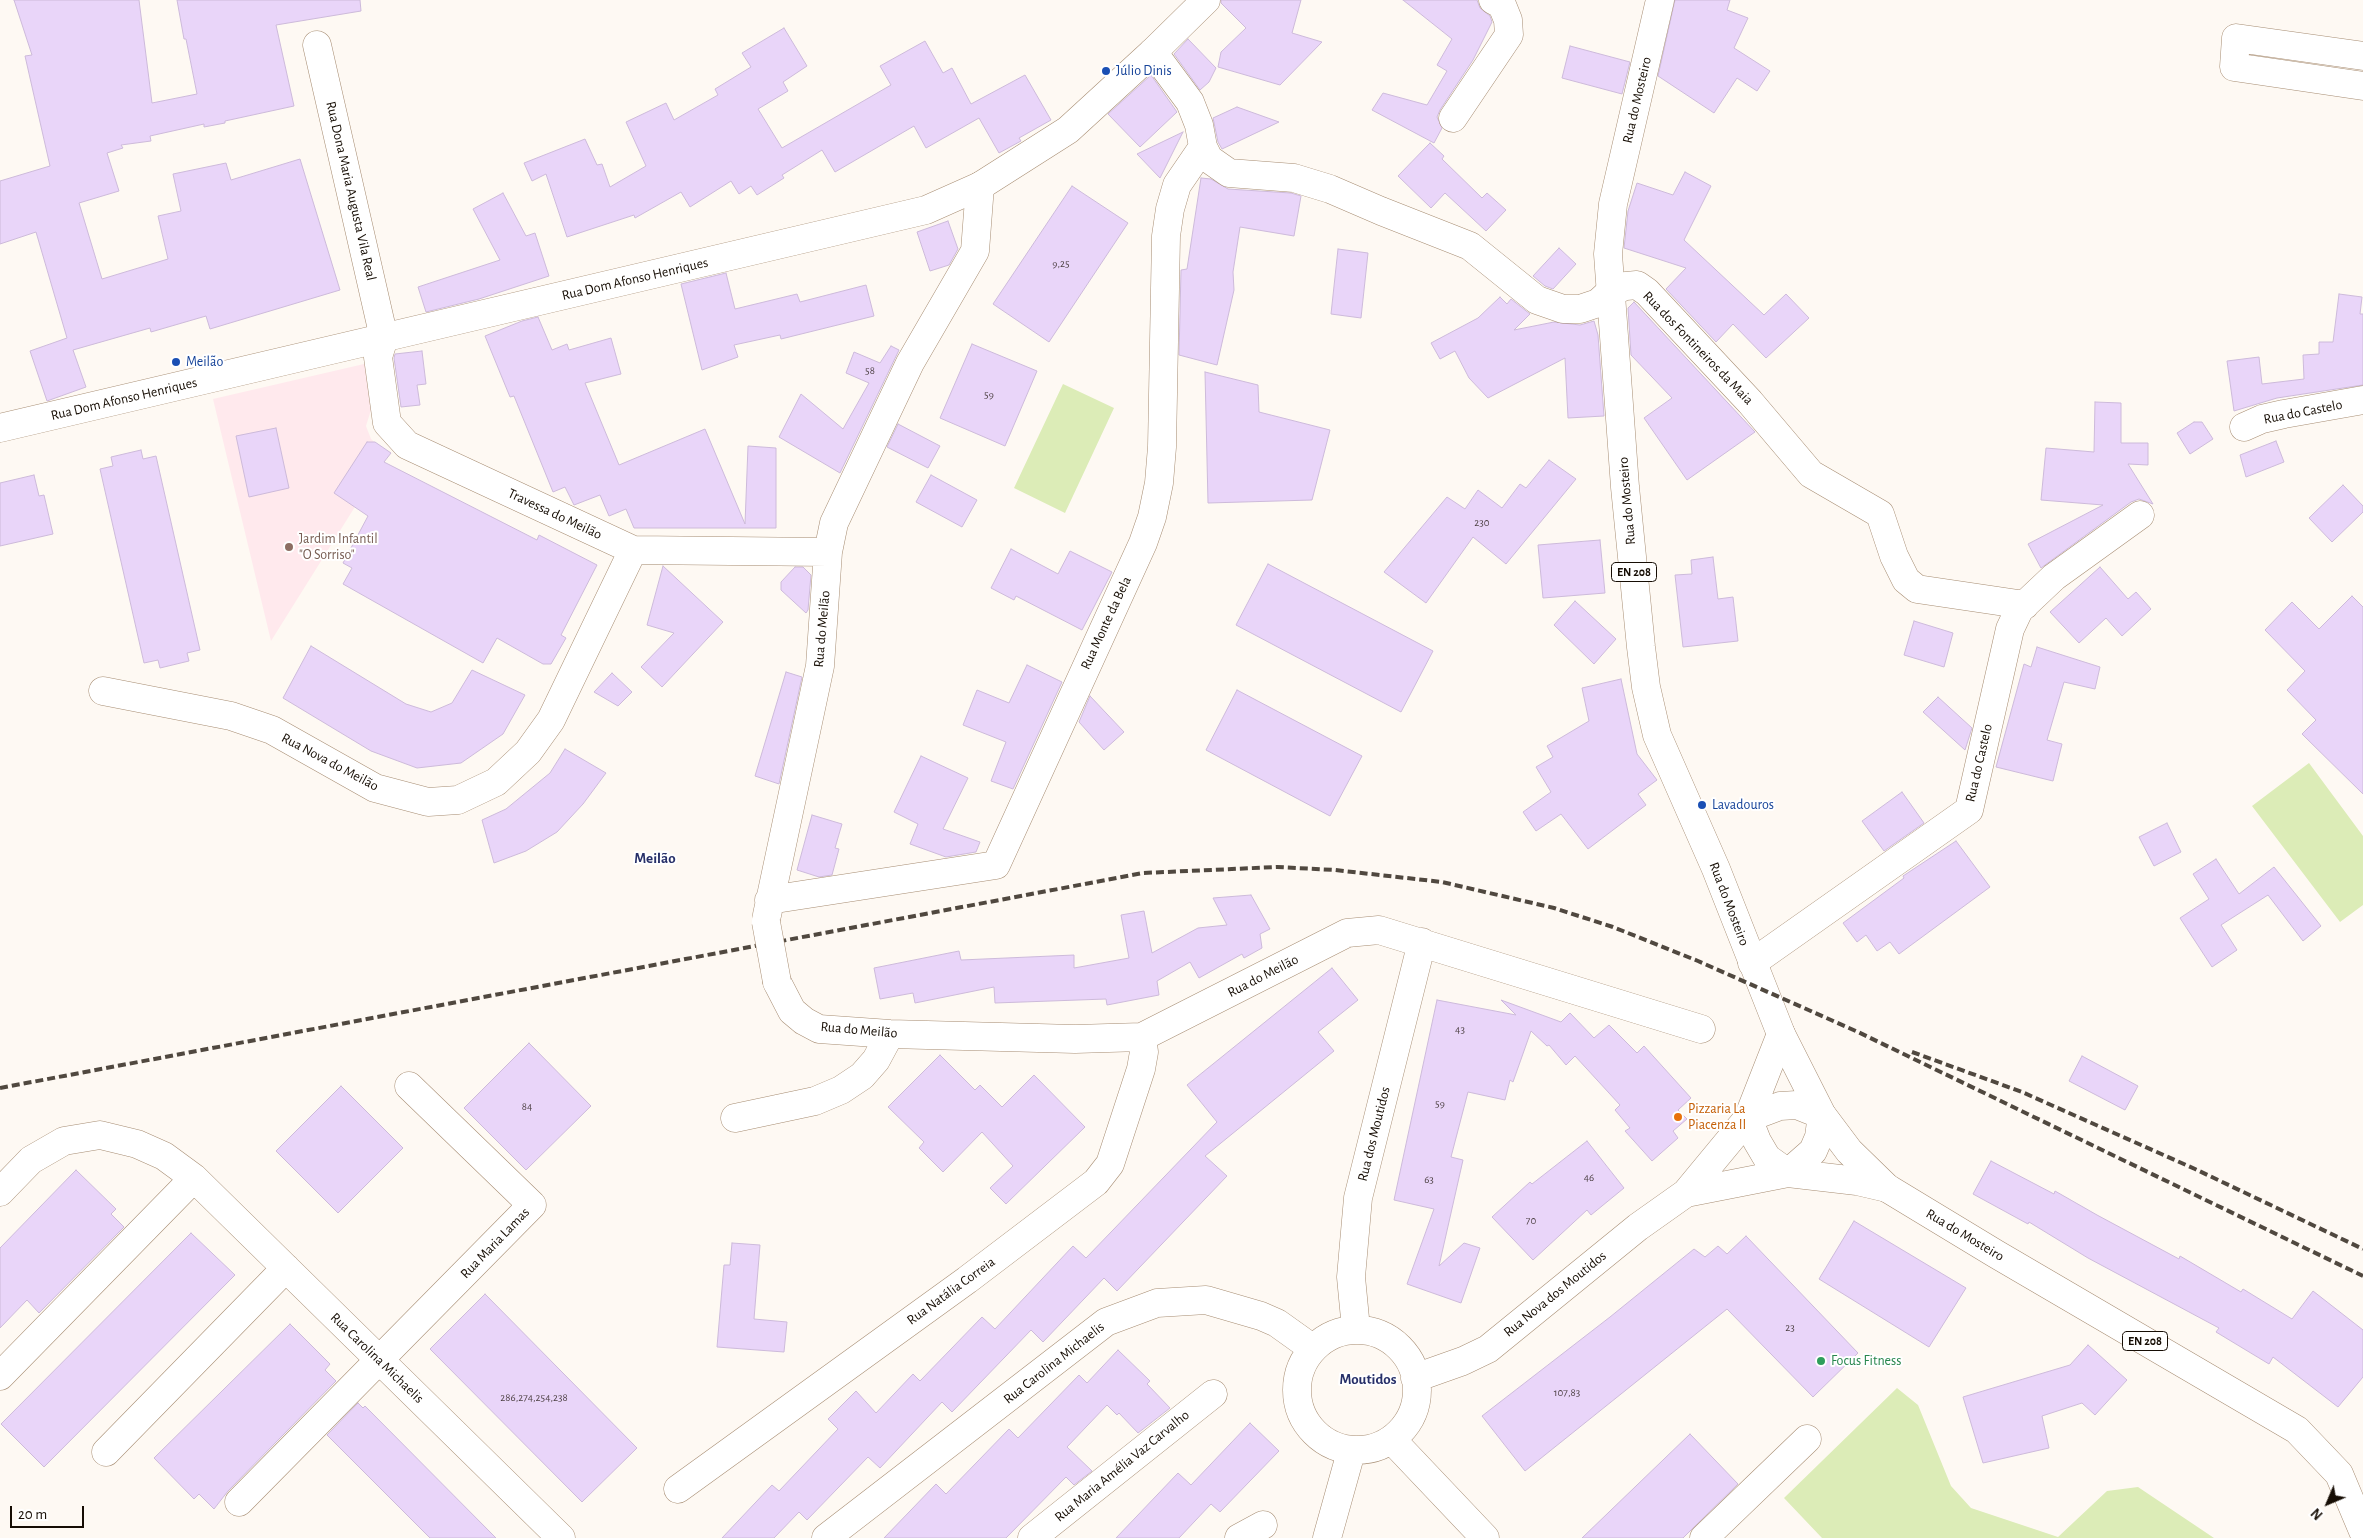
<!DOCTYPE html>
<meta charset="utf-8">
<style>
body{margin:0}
#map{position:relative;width:2363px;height:1538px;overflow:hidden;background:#fef9f3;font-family:"Alegreya Sans",sans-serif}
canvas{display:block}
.north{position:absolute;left:2303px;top:1478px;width:50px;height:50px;-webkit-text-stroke:4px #fff;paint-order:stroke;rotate:225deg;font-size:14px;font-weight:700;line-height:20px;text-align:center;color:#160d04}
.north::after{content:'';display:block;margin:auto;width:18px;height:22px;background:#160d04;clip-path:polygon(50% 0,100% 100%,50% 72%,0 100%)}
.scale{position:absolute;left:10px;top:1506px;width:74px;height:22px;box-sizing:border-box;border:2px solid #160d04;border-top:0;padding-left:6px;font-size:15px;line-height:18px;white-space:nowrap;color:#160d04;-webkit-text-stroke:4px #fff;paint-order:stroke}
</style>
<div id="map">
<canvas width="2363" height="1538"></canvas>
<div class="north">N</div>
<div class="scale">20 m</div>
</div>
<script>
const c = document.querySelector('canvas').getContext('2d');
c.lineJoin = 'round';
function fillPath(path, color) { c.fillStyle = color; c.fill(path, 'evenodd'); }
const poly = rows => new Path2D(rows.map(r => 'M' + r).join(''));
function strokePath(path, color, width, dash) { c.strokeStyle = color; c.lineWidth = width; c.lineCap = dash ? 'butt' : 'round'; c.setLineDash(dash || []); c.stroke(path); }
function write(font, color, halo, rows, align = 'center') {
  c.font = font + ' "Alegreya Sans",sans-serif'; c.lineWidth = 4; c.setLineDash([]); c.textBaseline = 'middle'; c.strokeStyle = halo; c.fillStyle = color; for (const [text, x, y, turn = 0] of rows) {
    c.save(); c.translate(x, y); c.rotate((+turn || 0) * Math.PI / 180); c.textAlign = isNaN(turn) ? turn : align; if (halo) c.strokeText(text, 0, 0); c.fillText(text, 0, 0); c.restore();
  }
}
const education = poly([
 [364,364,368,365,374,400,366,426,371,439,388,454,271,641,213,399]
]);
const green = poly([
 [1063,384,1114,408,1065,513,1014,488],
 [2309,763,2363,836,2363,905,2340,922,2252,806],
 [1897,1388,1918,1405,1951,1486,1971,1508,2058,1537,2107,1491,2138,1487,2214,1538,1822,1538,1784,1498]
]);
const building = poly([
 [14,0,139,0,152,103,197,94,186,39,184,39,177,0,360,0,361,11,276,25,294,106,225,121,225,123,204,127,204,124,150,136,151,141,121,145,123,148,107,153,119,191,79,203,102,279,168,259,158,216,181,211,173,174,226,163,231,180,300,159,340,290,210,329,206,316,151,332,150,328,73,350,86,387,47,401,30,351,67,338,36,232,0,244,0,181,50,166,25,56,32,55,14,0],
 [1221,0,1301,0,1292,33,1322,42,1280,85,1218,67,1221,52,1246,28,1221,3,1221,0],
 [1403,0,1477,0,1480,8,1490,16,1492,22,1473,60,1440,110,1437,117,1442,128,1434,143,1372,110,1383,93,1427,105,1447,71,1437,65,1452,39,1403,0],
 [1675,0,1730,0,1727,10,1748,18,1734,48,1770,71,1757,91,1737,78,1714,113,1658,76,1675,0],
 [784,28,807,66,783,82,788,91,758,109,782,148,891,85,880,66,925,41,943,73,952,68,971,104,1025,75,1051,120,1019,138,1021,141,999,153,979,118,926,148,914,126,835,172,822,150,782,175,784,178,757,195,751,186,739,194,731,181,690,207,681,192,635,218,634,215,567,237,546,174,532,181,524,163,585,139,597,165,602,164,610,187,646,166,626,122,666,103,674,120,718,95,715,89,751,67,742,53,784,28],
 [1188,39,1216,68,1209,82,1200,90,1174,54,1188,39],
 [1570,46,1630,62,1622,94,1562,78,1570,46],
 [1151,75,1177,112,1140,147,1108,114,1151,75],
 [1237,107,1279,122,1222,149,1218,142,1213,118,1237,107],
 [1183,132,1160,178,1137,154,1183,132],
 [1430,143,1444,156,1442,159,1482,198,1487,193,1506,210,1486,231,1445,193,1431,208,1398,176,1430,143],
 [1685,172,1711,186,1684,240,1764,315,1786,294,1809,318,1766,358,1733,324,1716,342,1666,289,1686,268,1624,248,1628,211,1637,183,1673,195,1685,172],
 [1201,178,1211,179,1228,189,1291,193,1301,196,1294,236,1240,227,1233,272,1234,290,1217,365,1179,355,1181,270,1187,269,1201,178],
 [1072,186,1128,223,1049,342,993,304,1072,186],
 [503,193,526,236,535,233,549,276,479,299,426,312,418,287,500,260,473,209,503,193],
 [948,221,958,249,949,265,930,271,917,232,948,221],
 [1559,248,1576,264,1553,289,1545,286,1533,276,1559,248],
 [1338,249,1368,253,1361,318,1331,314,1338,249],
 [726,273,735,309,797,294,800,302,866,285,874,316,781,339,780,335,734,345,738,357,702,370,681,284,726,273],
 [2339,294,2362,297,2360,314,2363,314,2363,385,2277,398,2234,411,2227,361,2259,357,2262,384,2304,379,2303,355,2319,354,2319,342,2333,342,2339,294],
 [1500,297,1507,304,1511,299,1530,314,1514,330,1554,322,1580,325,1594,321,1598,335,1604,416,1568,418,1565,358,1488,398,1469,378,1455,351,1440,359,1431,343,1478,318,1500,297],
 [1634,302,1755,432,1687,480,1644,418,1672,398,1631,355,1628,308,1634,302],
 [538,317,552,350,567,344,569,350,611,338,621,374,585,383,619,465,705,429,745,524,748,446,776,448,776,528,634,528,626,509,609,516,600,495,574,505,565,487,553,492,514,396,510,397,485,336,522,321,538,317],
 [972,344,1037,371,1005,446,940,418,972,344],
 [891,346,899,350,840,473,779,437,801,394,843,429,869,383,846,373,854,352,880,363,891,346],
 [422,351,426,384,417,385,420,405,401,407,394,358,395,354,422,351],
 [1205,372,1258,385,1259,412,1330,430,1312,500,1208,503,1205,372],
 [2095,402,2121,403,2121,443,2148,443,2148,465,2128,464,2153,504,2139,499,2131,502,2041,568,2028,544,2103,505,2041,500,2046,448,2094,452,2095,402],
 [2194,422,2202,422,2213,439,2190,454,2177,433,2194,422],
 [898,424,940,446,928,468,887,447,898,424],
 [276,428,289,488,249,497,236,436,276,428],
 [2276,441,2284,462,2246,477,2240,455,2276,441],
 [367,442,375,442,391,453,384,462,537,540,539,535,597,565,561,635,566,638,551,664,543,664,497,638,483,663,343,584,352,568,343,563,368,516,334,493,367,442],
 [141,450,143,459,156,456,200,650,187,653,189,661,160,668,158,660,144,663,100,469,113,466,111,457,141,450],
 [1549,460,1576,479,1506,564,1473,537,1426,603,1384,572,1447,497,1465,509,1478,490,1502,508,1520,484,1526,488,1549,460],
 [34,475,39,496,44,495,53,534,0,546,0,483,34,475],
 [931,475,977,500,962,527,916,502,931,475],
 [2343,485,2363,506,2363,512,2332,542,2309,518,2343,485],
 [1600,540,1605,593,1543,598,1538,545,1600,540],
 [1011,549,1058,574,1070,551,1112,572,1082,630,1016,596,1014,600,991,588,1011,549],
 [1713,557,1718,599,1733,597,1738,641,1683,647,1675,575,1692,574,1691,560,1713,557],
 [1268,564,1433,651,1401,712,1236,625,1268,564],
 [663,566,723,622,662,687,641,667,674,633,647,625,663,566],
 [795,567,803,567,811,575,808,610,806,613,781,590,781,582,795,567],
 [2100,567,2128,599,2136,592,2151,609,2122,636,2106,618,2079,643,2050,612,2100,567],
 [2352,596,2363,607,2363,794,2302,734,2316,720,2287,690,2305,671,2265,630,2292,602,2319,629,2352,596],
 [1575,601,1616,639,1594,664,1554,625,1575,601],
 [1914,621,1953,633,1944,667,1904,655,1914,621],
 [311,646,406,704,431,712,452,703,472,670,525,695,503,734,461,763,417,768,371,751,283,698,311,646],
 [2037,647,2100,667,2095,689,2064,682,2047,740,2062,744,2053,781,1996,767,2024,664,2031,667,2037,647],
 [1027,665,1062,682,1013,789,991,781,1006,742,963,725,977,690,1009,703,1027,665],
 [786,672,802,677,779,784,755,776,786,672],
 [612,673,632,692,618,706,594,692,612,673],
 [1621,679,1637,754,1657,780,1638,794,1646,805,1588,849,1561,814,1536,831,1523,812,1551,792,1536,767,1553,757,1547,746,1589,721,1582,688,1621,679],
 [1237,690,1362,756,1330,816,1206,750,1237,690],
 [1090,696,1124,732,1104,750,1079,722,1090,696],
 [1938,697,1972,728,1965,750,1923,712,1938,697],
 [565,749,606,773,583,804,557,832,526,851,494,863,482,820,506,809,550,773,565,749],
 [921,756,968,778,943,829,980,842,976,852,946,857,910,844,918,824,894,812,921,756],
 [1902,792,1924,823,1884,851,1862,821,1902,792],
 [812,815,842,824,835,848,839,849,832,875,819,877,797,870,812,815],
 [2167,823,2181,852,2154,866,2139,837,2167,823],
 [1956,841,1990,887,1899,954,1890,942,1877,951,1866,935,1857,942,1843,923,1904,878,1903,876,1956,841],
 [2216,859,2239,894,2274,867,2321,926,2303,941,2268,895,2221,925,2237,950,2212,967,2180,918,2209,899,2193,874,2216,859],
 [1251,895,1270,929,1260,934,1262,948,1244,958,1242,954,1199,978,1190,962,1157,981,1159,995,1107,1005,1106,999,995,1003,994,987,915,1003,913,993,880,999,874,968,959,951,961,960,1074,955,1074,968,1129,958,1121,915,1144,911,1152,953,1198,928,1227,925,1213,898,1251,895],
 [1332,968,1358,1000,1318,1032,1334,1051,1205,1156,1227,1176,1117,1291,1104,1278,1043,1342,1031,1330,952,1412,942,1402,880,1468,868,1457,807,1520,799,1512,774,1538,722,1538,772,1485,779,1491,838,1429,828,1419,856,1391,876,1413,913,1374,920,1381,982,1317,995,1329,1073,1246,1086,1258,1217,1122,1187,1085,1332,968],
 [1437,1000,1516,1015,1501,1000,1561,1022,1570,1013,1594,1038,1609,1025,1637,1053,1644,1046,1691,1098,1678,1110,1687,1119,1673,1131,1678,1138,1652,1161,1625,1131,1630,1128,1615,1110,1620,1105,1575,1056,1566,1065,1549,1045,1547,1046,1531,1031,1513,1082,1510,1080,1505,1100,1468,1092,1451,1157,1463,1160,1439,1266,1464,1243,1480,1248,1461,1303,1407,1284,1434,1209,1394,1200,1437,1000],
 [529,1043,591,1106,526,1170,464,1108,529,1043],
 [940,1055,975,1090,980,1085,1002,1107,1034,1075,1085,1127,1006,1204,990,1188,1013,1166,982,1132,943,1172,919,1148,924,1142,888,1107,940,1055],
 [2082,1056,2138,1086,2125,1110,2069,1081,2082,1056],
 [341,1086,403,1148,338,1213,276,1151,341,1086],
 [1587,1141,1624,1188,1591,1215,1587,1210,1533,1260,1492,1217,1530,1182,1532,1184,1587,1141],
 [1991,1161,2054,1194,2055,1191,2097,1215,2179,1259,2180,1256,2241,1292,2243,1289,2292,1319,2313,1291,2363,1330,2363,1377,2338,1407,2273,1357,2269,1364,2216,1332,2219,1328,2088,1258,2029,1222,2028,1224,1973,1194,1991,1161],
 [76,1170,116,1209,111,1214,124,1227,39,1313,27,1300,0,1328,0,1248,76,1170],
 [1854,1221,1966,1288,1929,1347,1819,1279,1854,1221],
 [191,1233,235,1275,44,1467,1,1424,191,1233],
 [1746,1236,1858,1353,1813,1397,1727,1309,1525,1471,1482,1416,1610,1317,1694,1249,1705,1257,1718,1246,1727,1254,1746,1236],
 [732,1243,760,1245,754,1319,787,1322,784,1352,717,1347,724,1265,730,1265,732,1243],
 [485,1294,637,1448,582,1502,430,1349,485,1294],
 [290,1324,330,1364,325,1370,336,1381,228,1491,214,1509,199,1494,194,1499,154,1458,290,1324],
 [2088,1345,2127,1380,2095,1415,2082,1403,2042,1416,2049,1448,1983,1463,1963,1397,2070,1365,2088,1345],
 [1118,1350,1150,1381,1147,1384,1170,1408,1138,1433,1119,1413,1117,1415,1107,1405,1067,1447,1092,1471,1074,1485,1066,1477,1006,1538,884,1538,936,1484,946,1494,1009,1429,1018,1438,1079,1375,1087,1383,1118,1350],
 [358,1403,363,1408,365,1406,496,1538,430,1538,327,1435,358,1403],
 [1250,1423,1279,1451,1220,1512,1211,1504,1179,1538,1116,1538,1178,1473,1191,1485,1250,1423],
 [1690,1434,1738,1484,1690,1531,1683,1538,1582,1538,1690,1434]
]);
const minor = poly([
 [317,45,384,338,378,357,387,423,407,445,633,550,828,552],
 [1153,52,1190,102,1199,125,1203,147,1209,159,1229,173,1294,178,1330,189,1381,211,1470,246,1537,300,1563,309,1580,309,1598,303,1610,292,1626,286,1637,285,1647,292,1750,402,1811,474,1880,514,1894,556,1906,580,1917,589,2025,605],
 [2363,56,2236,38,2234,67,2363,86],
 [1453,118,1509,35,1508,20,1502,5,1493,0],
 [2244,427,2262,419,2284,414,2363,400],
 [103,691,231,716,272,730,375,788,428,802,458,800,496,782,528,752,551,720,633,550],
 [769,900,996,865,1143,543,1152,517,1159,483,1162,447,1166,236,1170,209,1177,185,1203,147],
 [767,915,820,666,828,552,834,523,910,363,975,251,980,186],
 [1752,963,1969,810,2010,629,2019,610,2054,577,2140,515],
 [777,982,792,1011,804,1021,819,1029,890,1034,1075,1039,1142,1037,1347,933,1379,930,1701,1029],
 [1797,1105,1822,1115,1819,1137,1813,1151,1788,1173,1767,1158,1757,1141,1748,1118,1780,1106,1797,1105],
 [735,1118,815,1101,841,1090,862,1076,876,1060,890,1034],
 [0,1192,31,1160,64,1141,100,1135,137,1144,164,1156,194,1178,561,1538],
 [1686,1193,1788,1173,1857,1181,1887,1188],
 [1356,1329,1351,1277,1358,1198,1422,942],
 '1297 1390a60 60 0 1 1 120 0a60 60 0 1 1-120 0Z',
 [0,1376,194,1178],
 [1415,1378,1463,1361,1488,1349,1638,1227,1686,1193,1748,1118,1781,1034],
 [1393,1441,1485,1538],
 [106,1452,286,1268],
 [678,1489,967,1280,1096,1182,1110,1164,1141,1069,1144,1052,1142,1037],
 [239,1502,532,1205,409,1086],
 [826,1538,1106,1322,1157,1303,1206,1300,1261,1316,1277,1323,1312,1348],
 [1032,1538,1213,1394],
 [1239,1538,1263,1525],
 [1327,1538,1351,1452],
 [1704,1538,1807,1439]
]);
const major = poly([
 [1660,0,1613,204,1608,254,1625,487,1641,647,1646,687,1657,735,1716,869,1781,1034,1822,1115,1849,1151,1887,1188,1996,1254,2297,1430,2339,1474,2363,1531],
 [0,428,926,210,980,186,1068,130,1153,52,1206,0]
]);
const rail = poly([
 [1912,1052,2022,1092,2195,1169,2363,1249],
 [0,1088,1143,873,1277,867,1335,870,1442,882,1554,908,1613,927,1698,961,1858,1032,2363,1276]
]);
const minorBridge = poly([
 [766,922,777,982]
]);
const markers = [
 [1106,71,5,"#1a4fb4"],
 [176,362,5,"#1a4fb4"],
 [289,547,5,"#8d6e63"],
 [1702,805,5,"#1a4fb4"],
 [1678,1117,5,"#e8710a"],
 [1821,1361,5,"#2e9e5b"]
];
const numberNames = [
 ["9,25",1061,264],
 ["58",870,371],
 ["59",989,395],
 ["230",1482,523],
 ["43",1460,1030],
 ["59",1440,1104],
 ["84",527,1107],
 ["46",1589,1178],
 ["63",1429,1180],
 ["70",1531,1221],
 ["23",1790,1328],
 ["107,83",1567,1393],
 ["286,274,254,238",534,1398]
];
const shields = [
 [1634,572,45],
 [2145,1341,45]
];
const shieldNames = [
 ["EN 208",1634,572],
 ["EN 208",2145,1341]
];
const transitNames = [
 ["Júlio Dinis",1116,71],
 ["Meilão",186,362],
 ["Lavadouros",1712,805]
];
const streetNames = [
 ["Rua do Mosteiro",1637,100,-77],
 ["Rua Dona Maria Augusta Vila Real",351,191,77],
 ["Rua Dom Afonso Henriques",635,279,-13],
 ["Rua dos Fontineiros da Maia",1698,348,46],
 ["Rua Dom Afonso Henriques",124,399,-13],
 ["Rua do Castelo",2303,412,-11],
 ["Rua do Mosteiro",1627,501,-95],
 ["Travessa do Meilão",555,514,25],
 ["Rua Monte da Bela",1106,623,-65],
 ["Rua do Meilão",822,629,-85],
 ["Rua Nova do Meilão",330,762,28],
 ["Rua do Castelo",1979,763,-77],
 ["Rua do Mosteiro",1729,904,69],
 ["Rua do Meilão",1263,976,-27],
 ["Rua do Meilão",859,1030,5],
 ["Rua dos Moutidos",1374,1134,-76],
 ["Rua do Mosteiro",1965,1235,31],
 ["Rua Maria Lamas",495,1243,-46],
 ["Rua Natália Correia",951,1291,-36],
 ["Rua Nova dos Moutidos",1555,1294,-39],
 ["Rua Carolina Michaelis",377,1358,44],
 ["Rua Carolina Michaelis",1054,1363,-38],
 ["Rua Maria Amélia Vaz Carvalho",1122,1466,-39]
];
const educationNames = [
 ["Jardim Infantil",299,539],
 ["\"O Sorriso\"",299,555]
];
const foodNames = [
 ["Pizzaria La",1688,1109],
 ["Piacenza II",1688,1125]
];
const leisureNames = [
 ["Focus Fitness",1831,1361]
];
const neighbourhoodNames = [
 ["Meilão",655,858],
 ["Moutidos",1368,1379]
];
fillPath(education, '#ffe9ed');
fillPath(green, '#dcecb7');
fillPath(building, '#e9d5f9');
strokePath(building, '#cdbada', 1);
strokePath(minor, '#a78d73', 29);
strokePath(major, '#a78d73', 29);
strokePath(minor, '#fff', 28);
strokePath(major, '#fff', 28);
strokePath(rail, '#50483f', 4, [8, 4]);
strokePath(minorBridge, '#a78d73', 29, []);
strokePath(minorBridge, '#fff', 28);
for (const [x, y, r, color] of markers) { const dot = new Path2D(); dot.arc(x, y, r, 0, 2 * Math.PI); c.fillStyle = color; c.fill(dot); strokePath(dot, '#fff', 2); }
write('11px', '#4b3f41', null, numberNames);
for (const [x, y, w] of shields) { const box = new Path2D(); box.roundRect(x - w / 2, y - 9.5, w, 19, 4); c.fillStyle = '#fff'; c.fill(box); strokePath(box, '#160d04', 1); }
write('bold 12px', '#160d04', null, shieldNames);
write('14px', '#164399', '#fff', transitNames, 'left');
write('14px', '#160d04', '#fff', streetNames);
write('14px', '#785e54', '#fff', educationNames, 'left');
write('14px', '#c56008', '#fff', foodNames, 'left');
write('14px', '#27864d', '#fff', leisureNames, 'left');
write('bold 15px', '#273069', '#fff', neighbourhoodNames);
</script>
